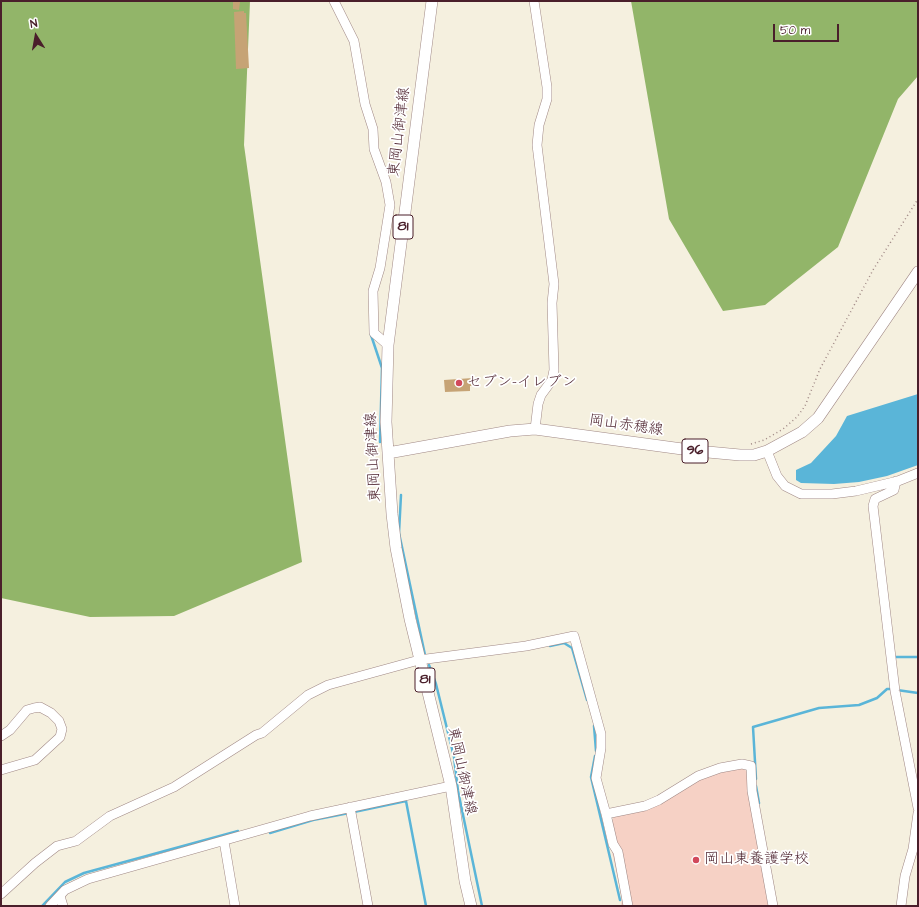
<!DOCTYPE html>
<meta charset="utf-8">
<style>
body{margin:0}
#map{position:relative;width:919px;height:907px;overflow:hidden;background:#f5f0df;font-family:"Architects Daughter",sans-serif}
canvas{display:block}
.frame{position:absolute;inset:0;border:2px solid #4a1f2b;pointer-events:none}
.north{position:absolute;left:16px;top:16px;width:40px;height:40px;-webkit-text-stroke:3px #fff;paint-order:stroke;rotate:349deg;font-size:11px;font-weight:700;line-height:16px;text-align:center;color:#4a1f2b}
.north::after{content:'';display:block;margin:auto;width:14px;height:18px;background:#4a1f2b;clip-path:polygon(50% 0,100% 100%,50% 72%,0 100%)}
.scale{position:absolute;left:773px;top:24px;width:66px;height:18px;box-sizing:border-box;border:2px solid #4a1f2b;border-top:0;padding-left:5px;font-size:12px;line-height:14px;white-space:nowrap;color:#4a1f2b;-webkit-text-stroke:3px #fff;paint-order:stroke}
</style>
<div id="map">
<canvas width="919" height="907"></canvas>
<div class="frame"></div>
<div class="north">N</div>
<div class="scale">50 m</div>
</div>
<script>
const c = document.querySelector('canvas').getContext('2d');
c.lineJoin = 'round';
function fillPath(path, color) { c.fillStyle = color; c.fill(path, 'evenodd'); }
const poly = rows => new Path2D(rows.map(r => 'M' + r).join(''));
function strokePath(path, color, width, dash) { c.strokeStyle = color; c.lineWidth = width; c.lineCap = dash ? 'butt' : 'round'; c.setLineDash(dash || []); c.stroke(path); }
function write(font, color, halo, rows, align = 'center') {
  c.font = font + ' "Architects Daughter","Klee One",sans-serif'; c.lineWidth = 3.5; c.setLineDash([]); c.textBaseline = 'middle'; c.strokeStyle = halo; c.fillStyle = color; for (const [text, x, y, turn = 0] of rows) {
    c.save(); c.translate(x, y); c.rotate((+turn || 0) * Math.PI / 180); c.textAlign = isNaN(turn) ? turn : align; if (halo) c.strokeText(text, 0, 0); c.fillText(text, 0, 0); c.restore();
  }
}
const built = poly([
 [741,767,749,773,768,906,621,906,622,899,608,833,614,816,700,779,722,771]
]);
const forest = poly([
 [1,1,250,1,244,145,302,562,174,616,90,617,1,598],
 [631,1,918,1,918,76,898,99,838,247,765,305,723,311,669,219]
]);
const water = poly([
 [918,394,918,465,887,476,859,482,834,484,801,483,796,480,796,470,811,463,836,436,847,416]
]);
const stream = poly([
 [371,335,382,368,380,442],
 [401,495,399,533,425,655],
 [550,646,564,643,572,648,587,700],
 [894,657,918,657],
 [429,665,436,684,454,757,458,791,482,906],
 [897,690,918,693],
 [594,726,596,751],
 [595,756,591,777,620,900],
 [756,779,753,727,819,708,859,705,877,698,887,689,892,689],
 [756,786,759,803],
 [354,812,406,801,426,906],
 [270,833,313,820,349,813],
 [42,906,65,882,84,873,238,831]
]);
const building = poly([
 [233,2,240,2,239,10,233,9],
 [244,11,244,13,246,13,249,68,236,69,234,12],
 [473,378,473,386,470,386,470,391,445,392,444,380]
]);
const path = poly([
 [751,444,764,440,783,429,797,417,805,406,820,369,873,270,918,199]
]);
const minor = poly([
 [334,1,354,41,365,104,373,129,374,149,386,182,390,205,380,268,373,291,374,333,388,345],
 [534,1,547,87,547,99,539,125,537,145,554,284,552,303,554,370,552,380,541,395,538,404,535,429],
 [767,451,777,476,785,486,801,494,832,494,856,491,898,481,918,473],
 [896,481,894,490,875,499,873,506,895,691,918,808],
 [1,736,10,730,27,710,34,708,40,707,51,713,59,721,62,729,60,737,35,760,1,770],
 [350,807,368,906],
 [606,814,613,844,618,852,628,906],
 [224,841,235,906],
 [1,894,35,863,57,846,76,841,110,816,174,787,256,735,262,733,308,695,328,685,419,660,526,646,574,636,601,734,601,748,596,778,606,814,645,806,659,800,698,776,720,768,742,764,751,766,752,791,773,906],
 [60,896,63,906],
 [50,906,65,890,88,879,310,816,451,786],
 [901,906,905,876,913,849,918,813]
]);
const major = poly([
 [432,1,388,345,386,422,392,514,396,548,410,619,451,786,465,881,471,906],
 [388,453,510,431,535,429,697,451,740,455,754,455,767,451,802,432,818,418,918,272]
]);
const markers = [
 [459,383,4,"#d1495b"],
 [696,860,4,"#d1495b"]
];
const shields = [
 [403,227,20],
 [695,451,26],
 [425,680,20]
];
const shieldNames = [
 ["81",403,227],
 ["96",695,451],
 ["81",425,680]
];
const streetNames = [
 ["東岡山御津線",400,132,-83],
 ["岡山赤穂線",626,426,8],
 ["東岡山御津線",374,457,-93],
 ["東岡山御津線",461,771,78]
];
const poiNames = [
 ["セブン-イレブン",467,383],
 ["岡山東養護学校",704,860]
];
fillPath(built, '#f6d1c5');
fillPath(forest, '#92b569');
fillPath(water, '#5ab5d8');
strokePath(stream, '#5ab5d8', 2.5);
fillPath(building, '#c6a375');
strokePath(minor, '#a08885', 10);
strokePath(major, '#a08885', 12);
strokePath(path, '#a08885', 1.5, [1, 3]);
strokePath(minor, '#fff', 9);
strokePath(major, '#fff', 11);
for (const [x, y, r, color] of markers) { const dot = new Path2D(); dot.arc(x, y, r, 0, 2 * Math.PI); c.fillStyle = color; c.fill(dot); strokePath(dot, '#fff', 1.5); }
for (const [x, y, w] of shields) { const box = new Path2D(); box.roundRect(x - w / 2, y - 12, w, 24, 3); c.fillStyle = '#fff'; c.fill(box); strokePath(box, '#4a1f2b', 1); }
write('bold 14px', '#4a1f2b', null, shieldNames);
write('15px', '#4a1f2b', '#fff', streetNames);
write('15px', '#4a1f2b', '#fff', poiNames, 'left');
</script>
